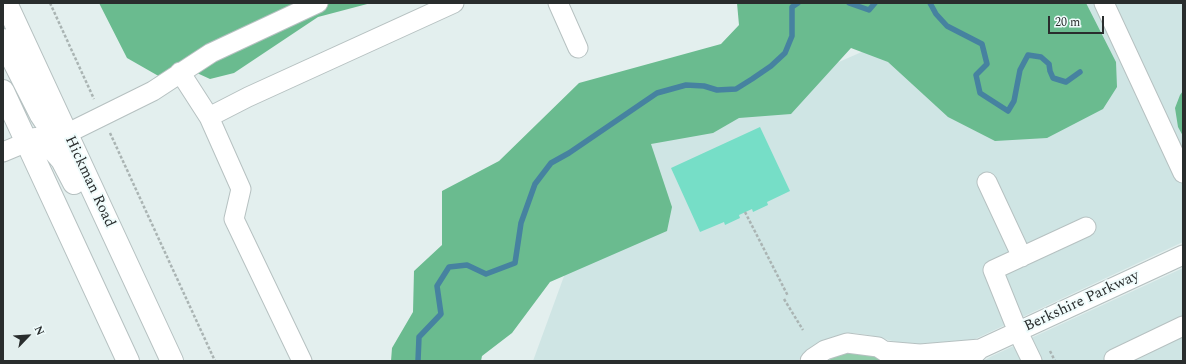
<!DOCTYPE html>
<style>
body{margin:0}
#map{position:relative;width:1186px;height:364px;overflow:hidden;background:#e3efee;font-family:Spectral,serif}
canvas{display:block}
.frame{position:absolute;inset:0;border:4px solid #292d2d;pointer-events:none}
.north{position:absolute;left:8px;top:316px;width:40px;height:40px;-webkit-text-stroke:3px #f0fcfc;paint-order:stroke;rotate:65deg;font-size:11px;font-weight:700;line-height:16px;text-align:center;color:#292d2d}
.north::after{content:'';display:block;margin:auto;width:14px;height:18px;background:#292d2d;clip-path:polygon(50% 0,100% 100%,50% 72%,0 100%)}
.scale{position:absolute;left:1048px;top:16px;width:56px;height:18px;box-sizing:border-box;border:2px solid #292d2d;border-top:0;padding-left:5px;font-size:12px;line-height:14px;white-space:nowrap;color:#292d2d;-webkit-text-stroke:3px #f0fcfc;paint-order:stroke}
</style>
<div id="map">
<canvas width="1186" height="364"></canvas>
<div class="frame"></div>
<div class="north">N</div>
<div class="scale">20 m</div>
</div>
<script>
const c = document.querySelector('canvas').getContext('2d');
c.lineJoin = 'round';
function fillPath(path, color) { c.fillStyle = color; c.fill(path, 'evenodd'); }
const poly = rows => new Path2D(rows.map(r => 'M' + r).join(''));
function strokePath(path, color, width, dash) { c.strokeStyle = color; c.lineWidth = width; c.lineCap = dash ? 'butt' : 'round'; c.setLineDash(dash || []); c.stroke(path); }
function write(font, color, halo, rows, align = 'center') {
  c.font = font + ' Spectral,serif'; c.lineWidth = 4; c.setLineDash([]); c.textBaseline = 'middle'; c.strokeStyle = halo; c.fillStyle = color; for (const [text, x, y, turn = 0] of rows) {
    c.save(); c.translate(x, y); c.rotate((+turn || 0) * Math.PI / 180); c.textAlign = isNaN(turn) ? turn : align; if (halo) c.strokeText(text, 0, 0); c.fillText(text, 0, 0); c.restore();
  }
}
const built = poly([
 [974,3,1183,3,1183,242,988,333,975,339,960,344,945,346,900,343,869,335,854,333,840,335,826,340,813,347,802,356,798,361,533,361,605,164],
 [1183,268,1183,361,983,361,992,356]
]);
const green = poly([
 [851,353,863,353,875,356,884,361,827,361,838,355]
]);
const forest = poly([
 [99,3,371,3,318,17,234,73,210,79,186,68,162,78,127,58],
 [737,3,1086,3,1116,62,1117,87,1103,109,1047,138,995,141,948,117,888,62,851,48,791,114,739,118,713,133,651,144,672,207,667,231,550,282,512,333,482,356,481,361,391,361,392,348,413,312,414,271,442,245,442,191,499,161,579,83,721,44,739,25],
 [1183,91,1183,136,1178,127,1175,108,1180,95]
]);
const stream = poly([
 [849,3,869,10,875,3],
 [930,3,936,14,947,26,982,44,987,64,976,75,980,93,1008,111,1014,101,1020,70,1028,55,1041,57,1049,64,1050,71,1053,78,1066,82,1080,72],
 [418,361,419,337,441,314,437,286,449,267,467,265,486,274,515,263,521,223,535,184,551,163,569,153,657,93,686,85,704,86,717,90,736,89,752,79,771,66,785,53,792,36,792,7,798,3]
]);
const building = poly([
 [760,127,790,191,767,202,768,205,753,212,752,209,739,215,740,218,725,225,724,222,700,232,671,168]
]);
const path = poly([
 [50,3,94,99],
 [110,133,215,361],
 [745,212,788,296],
 [784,299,803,330],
 [1050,351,1055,361]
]);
const minor = poly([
 [558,3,578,48],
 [1104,3,1183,173],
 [180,72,209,117,241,189,234,219,302,361],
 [209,117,248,97,454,3],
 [66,134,153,91,211,53,318,3],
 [3,152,27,142],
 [987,182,1022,257],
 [884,351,920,354,980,349],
 [1114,359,1183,326],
 [810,361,813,358,825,350,847,343,878,347,899,361],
 [968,361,980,349,1183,255],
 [1032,361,1018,332,993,270,1086,227]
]);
const highway = poly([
 [6,3,172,361],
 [3,40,41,115,49,127,57,134,59,134],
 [3,91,128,361],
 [27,142,35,139,42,140,49,145,62,160,74,183]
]);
const streetNames = [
 ["Hickman Road",89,182,65],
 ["Berkshire Parkway",1082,302,-25]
];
fillPath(built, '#cfe5e4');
fillPath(green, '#92cdab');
fillPath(forest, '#6abb8f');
strokePath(stream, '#4682a0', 5.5);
fillPath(building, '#76dec7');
strokePath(minor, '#b6c1c1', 21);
strokePath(highway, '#b6c1c1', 24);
strokePath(path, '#aab4b3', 2.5, [3, 2]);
strokePath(minor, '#fff', 19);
strokePath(highway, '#fff', 22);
write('15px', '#292d2d', '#f0fcfc', streetNames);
</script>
